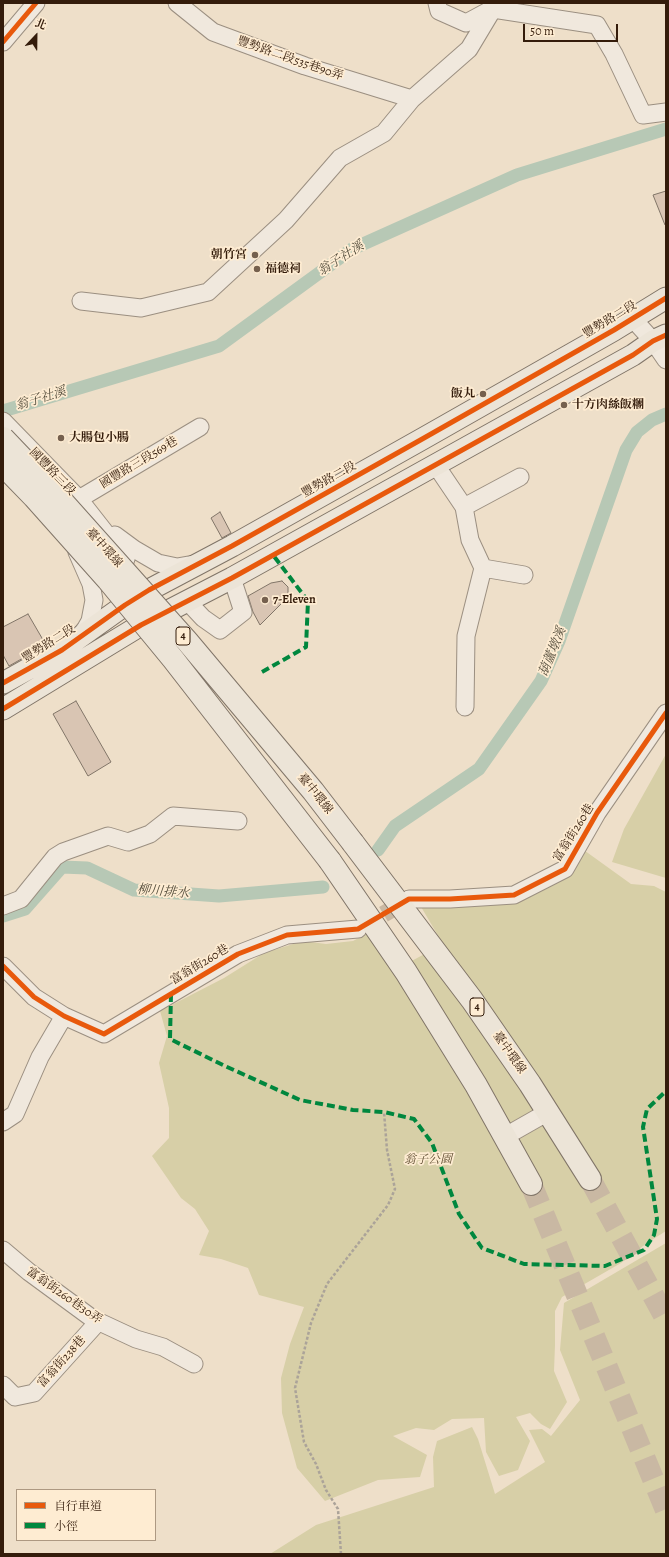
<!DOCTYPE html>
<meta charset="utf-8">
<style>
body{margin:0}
#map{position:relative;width:669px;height:1557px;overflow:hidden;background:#eedfc9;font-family:Alegreya,"Noto Serif TC",serif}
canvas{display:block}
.frame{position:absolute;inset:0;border:4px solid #341c0b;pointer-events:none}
.legend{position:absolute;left:16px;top:1489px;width:140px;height:52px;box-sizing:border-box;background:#feecd2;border:1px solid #ad9982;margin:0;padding:5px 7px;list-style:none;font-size:12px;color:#341c0b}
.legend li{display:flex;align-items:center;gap:8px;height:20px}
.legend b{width:20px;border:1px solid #ad9982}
.north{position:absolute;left:16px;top:16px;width:40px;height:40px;-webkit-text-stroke:3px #feecd2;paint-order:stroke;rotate:22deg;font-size:11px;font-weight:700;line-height:16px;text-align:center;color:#341c0b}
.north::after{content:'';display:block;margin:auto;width:14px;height:18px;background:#341c0b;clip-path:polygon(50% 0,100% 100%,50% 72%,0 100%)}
.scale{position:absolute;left:523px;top:24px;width:95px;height:18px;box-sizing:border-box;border:2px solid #341c0b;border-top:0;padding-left:5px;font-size:12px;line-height:14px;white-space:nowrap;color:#341c0b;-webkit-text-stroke:3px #feecd2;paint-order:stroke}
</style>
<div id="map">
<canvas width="669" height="1557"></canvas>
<div class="frame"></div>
<ul class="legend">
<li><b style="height:5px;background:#e8590c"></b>自行車道</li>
<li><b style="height:5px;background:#00873e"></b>小徑</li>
</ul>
<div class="north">北</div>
<div class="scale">50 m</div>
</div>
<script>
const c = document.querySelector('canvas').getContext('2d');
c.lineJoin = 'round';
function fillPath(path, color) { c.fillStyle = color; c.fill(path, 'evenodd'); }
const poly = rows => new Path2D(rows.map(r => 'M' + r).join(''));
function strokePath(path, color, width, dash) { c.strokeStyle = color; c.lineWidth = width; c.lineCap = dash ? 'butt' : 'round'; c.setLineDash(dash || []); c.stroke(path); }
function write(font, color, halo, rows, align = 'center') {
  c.font = font + ' Alegreya,"Noto Serif TC",serif'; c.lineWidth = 3.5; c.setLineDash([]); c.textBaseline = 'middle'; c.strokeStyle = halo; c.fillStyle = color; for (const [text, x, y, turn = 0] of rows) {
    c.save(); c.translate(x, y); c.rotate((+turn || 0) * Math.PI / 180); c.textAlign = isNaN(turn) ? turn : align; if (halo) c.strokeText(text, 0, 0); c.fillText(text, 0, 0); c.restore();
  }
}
const green = poly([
 [666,754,666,878,612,862,624,829],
 [581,848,631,884,654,886,666,892,666,1231,647,1243,621,1263,562,1297,555,1311,555,1345,554,1371,567,1402,550,1429,541,1424,530,1413,516,1417,530,1441,518,1470,499,1476,486,1452,484,1418,452,1419,434,1430,416,1428,393,1436,427,1455,420,1477,378,1480,325,1501,297,1468,282,1413,281,1378,290,1344,304,1307,259,1295,248,1268,221,1259,199,1255,209,1231,195,1209,181,1198,152,1156,169,1138,169,1108,159,1063,167,1036,160,1011,224,978,264,953,303,941,326,944,353,941,372,931,395,970,443,944,417,900,509,902],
 [666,1243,666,1554,270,1554,316,1525,434,1487,433,1457,437,1441,472,1427,478,1439,495,1494,545,1462,529,1430,542,1429,551,1436,580,1400,560,1350,564,1303]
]);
const canal = poly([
 [3,411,219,346,352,249,517,175,666,129],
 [378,850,395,826,479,769,541,681,559,641,626,450,637,432,652,420,666,414],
 [3,916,25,909,62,867,87,868,134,890,219,896,323,887]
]);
const building = poly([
 [666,191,666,225,665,225,653,195,666,191],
 [220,512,231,533,222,538,211,518,220,512],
 [282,581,288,587,288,595,282,603,260,625,253,612,248,596,271,583,282,581],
 [28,614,46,645,9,666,3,655,3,627,28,614],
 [76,701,111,762,88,776,53,714,76,701]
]);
const minorTunnel = poly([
 [362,927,409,899]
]);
const highwayTunnel = poly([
 [590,1179,666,1319],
 [531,1184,666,1510]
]);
const path = poly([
 [341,1554,338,1509,326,1490,316,1464,304,1442,295,1388,311,1323,327,1284,388,1205,395,1189,387,1150,384,1112]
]);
const minor = poly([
 [177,3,213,32,305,66,412,99],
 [437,3,439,11,466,23,492,9],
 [3,42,36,3],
 [81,301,141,308,208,292,286,220,340,158,384,133,412,99,469,49,493,9,597,25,614,54,643,115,666,112],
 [633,319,653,341,666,360],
 [3,421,79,499,126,559],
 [435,464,464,507,470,540,483,568,466,636,465,707],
 [79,499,200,427],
 [464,507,520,477],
 [115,535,134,549,158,563,177,567,194,564],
 [77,552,91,584,94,600,90,621,86,628,80,636],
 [483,568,524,575],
 [188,602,203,618,220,630,243,612,232,578],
 [409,899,450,899,514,895,565,869,597,813,666,713],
 [3,906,21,899,55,857,63,852,108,836,128,842,150,834,173,816,238,821],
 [3,966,34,997,64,1016,104,1034,238,954,287,935,358,929],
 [3,1122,15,1114,40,1057,64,1016],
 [504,1137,548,1112],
 [3,1250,29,1272,93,1319,136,1339,163,1347,194,1364],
 [3,1385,15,1397,34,1393,98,1322]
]);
const major = poly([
 [3,683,62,650,125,605,149,590,232,546,424,438,614,330,666,298],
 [3,709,141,625,232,578,633,355,653,341,666,335]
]);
const highway = poly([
 [353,843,472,1000,530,1084,590,1179],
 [330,861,406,972,476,1085,531,1184]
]);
const highwayBridge = poly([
 [3,438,45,482,187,641,313,791,353,843],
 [3,465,34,497,108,580,173,659,330,861]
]);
const quiet = poly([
 [262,672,306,647,308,601,273,555],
 [171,994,170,1039,225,1066,300,1100,353,1110,384,1112,414,1119,432,1143,459,1214,482,1248,524,1264,605,1266,644,1250,654,1235,657,1219,643,1127,647,1109,666,1091]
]);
const cycleway = poly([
 [3,42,36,3],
 [3,683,62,650,125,605,149,590,232,546,424,438,614,330,666,298],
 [3,709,141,625,232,578,633,355,653,341,666,335],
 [3,966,34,997,64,1016,104,1034,238,954,287,935,358,929,409,899,450,899,514,895,565,869,597,813,666,713]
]);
const markers = [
 [255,255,4,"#75604e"],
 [257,269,4,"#75604e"],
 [483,394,4,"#75604e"],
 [564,405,4,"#75604e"],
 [61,438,4,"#75604e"],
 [265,600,4,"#75604e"]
];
const shields = [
 [183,636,14],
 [477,1007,14]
];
const shieldNames = [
 ["4",183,636],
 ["4",477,1007]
];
const streetNames = [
 ["豐勢路二段535巷90弄",290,59,19],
 ["豐勢路二段",610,320,-31],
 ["國豐路三段569巷",139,463,-31],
 ["國豐路三段",52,472,46],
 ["豐勢路二段",329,480,-29],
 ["臺中環線",104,548,48],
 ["豐勢路二段",49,644,-32],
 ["臺中環線",315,794,51],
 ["富翁街260巷",574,833,-58],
 ["富翁街260巷",200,965,-31],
 ["臺中環線",509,1053,55],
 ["富翁街260巷30弄",64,1296,35],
 ["富翁街238巷",62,1362,-48]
];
const poiNames = [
 ["朝竹宮",247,255,"right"],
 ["福德祠",265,269],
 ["飯丸",475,394,"right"],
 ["十方肉絲飯糰",572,405],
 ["大腸包小腸",69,438],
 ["7-Eleven",273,600]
];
const parkNames = [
 ["翁子公園",428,1160]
];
const waterNames = [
 ["翁子社溪",341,259,-33],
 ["翁子社溪",41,399,-17],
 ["葫蘆墩溪",553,652,-68],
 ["柳川排水",163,892,5]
];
fillPath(green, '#d7cfa7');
strokePath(canal, '#b7c8b5', 13);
fillPath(building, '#d9c5b3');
strokePath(building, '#817568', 1);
strokePath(minorTunnel, '#c9b8a3', 17, [17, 8]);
strokePath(highwayTunnel, '#c9b8a3', 22, [22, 11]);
strokePath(minor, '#9b8f81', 19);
strokePath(major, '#817568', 23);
strokePath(highway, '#817568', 24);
strokePath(path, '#aba399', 2.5, [3, 2]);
strokePath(minor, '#f0e8dd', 17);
strokePath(major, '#ece4d7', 21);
strokePath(highway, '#ece4d7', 22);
strokePath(highwayBridge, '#817568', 24, []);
strokePath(highwayBridge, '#ece4d7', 22);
strokePath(quiet, '#00873e', 4, [8, 4]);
strokePath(cycleway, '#e8590c', 5);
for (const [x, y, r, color] of markers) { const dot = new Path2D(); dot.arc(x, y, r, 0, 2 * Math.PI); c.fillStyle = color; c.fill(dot); strokePath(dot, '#feecd2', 1.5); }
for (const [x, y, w] of shields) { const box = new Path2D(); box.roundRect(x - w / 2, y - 9, w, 18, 3); c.fillStyle = '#feecd2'; c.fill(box); strokePath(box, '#341c0b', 1); }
write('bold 11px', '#341c0b', null, shieldNames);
write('12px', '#341c0b', '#feecd2', streetNames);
write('bold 12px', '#341c0b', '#feecd2', poiNames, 'left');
write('italic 12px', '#604e32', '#feecd2', parkNames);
write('italic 13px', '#544d3c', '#feecd2', waterNames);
</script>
